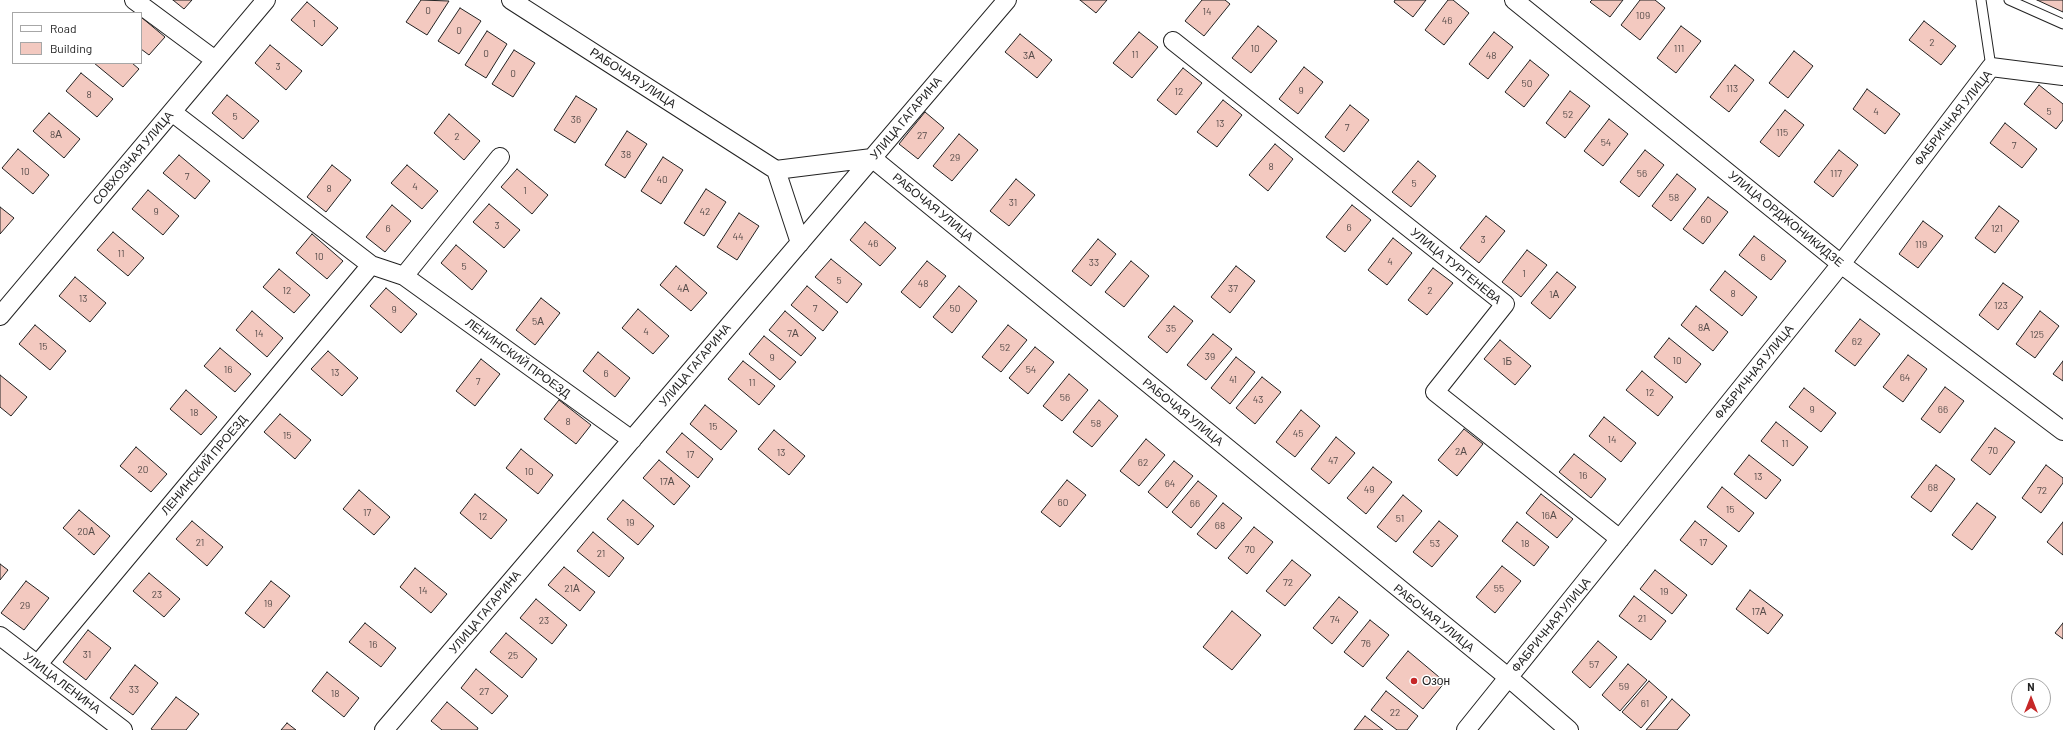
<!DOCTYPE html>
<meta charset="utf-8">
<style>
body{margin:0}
#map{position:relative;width:2063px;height:730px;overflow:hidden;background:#fff;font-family:Barlow,sans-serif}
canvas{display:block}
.legend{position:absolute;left:12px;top:12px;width:130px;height:52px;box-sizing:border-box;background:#fff;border:1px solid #a7a7a7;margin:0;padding:5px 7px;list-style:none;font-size:12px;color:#222}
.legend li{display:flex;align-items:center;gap:8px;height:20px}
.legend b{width:20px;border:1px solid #a7a7a7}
.north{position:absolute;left:2011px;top:678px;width:40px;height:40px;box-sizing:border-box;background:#fff;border:1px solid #a7a7a7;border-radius:50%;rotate:0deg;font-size:11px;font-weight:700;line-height:16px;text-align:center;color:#222}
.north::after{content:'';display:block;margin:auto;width:14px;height:18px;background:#c62828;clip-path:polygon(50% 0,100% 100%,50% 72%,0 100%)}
</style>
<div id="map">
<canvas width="2063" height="730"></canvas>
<ul class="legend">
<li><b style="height:5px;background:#fff"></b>Road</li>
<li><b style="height:11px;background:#f3c9c0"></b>Building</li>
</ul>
<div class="north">N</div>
</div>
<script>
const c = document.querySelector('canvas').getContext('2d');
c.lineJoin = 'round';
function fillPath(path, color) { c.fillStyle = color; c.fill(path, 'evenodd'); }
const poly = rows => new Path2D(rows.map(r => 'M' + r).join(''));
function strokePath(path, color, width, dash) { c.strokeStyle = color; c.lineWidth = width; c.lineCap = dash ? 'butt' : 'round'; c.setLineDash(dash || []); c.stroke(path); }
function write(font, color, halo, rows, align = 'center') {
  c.font = font + ' Barlow,sans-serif'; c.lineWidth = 3; c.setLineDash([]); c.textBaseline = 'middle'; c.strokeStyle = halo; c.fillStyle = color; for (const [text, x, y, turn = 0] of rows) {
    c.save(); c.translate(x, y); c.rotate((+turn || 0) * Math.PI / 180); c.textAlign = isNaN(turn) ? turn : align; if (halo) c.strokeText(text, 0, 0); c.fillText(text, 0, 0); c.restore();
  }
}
const building = poly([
 [173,0,192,0,184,9,173,0],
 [421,0,449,1,427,35,406,22,421,0],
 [1080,0,1107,0,1096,13,1080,0],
 [1202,0,1225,0,1230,4,1204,36,1185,21,1202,0],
 [1395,0,1426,0,1413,17,1394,2,1395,0],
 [1448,0,1453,0,1469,13,1444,45,1425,30,1448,0],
 [1592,0,1623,0,1610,17,1590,2,1592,0],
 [1640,0,1655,0,1665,8,1640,40,1621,25,1640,0],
 [2037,0,2063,0,2063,12,2037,0],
 [307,2,338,28,322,46,291,20,307,2],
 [460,8,481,21,459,54,438,41,460,8],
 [141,17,165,37,149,55,141,49,141,17],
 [1924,21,1956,46,1941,65,1909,40,1924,21],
 [1258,26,1277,41,1251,73,1232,58,1258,26],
 [1681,26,1701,41,1676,73,1657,58,1681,26],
 [487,31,507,44,486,78,465,65,487,31],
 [1139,32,1158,47,1132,78,1113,63,1139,32],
 [1494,32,1513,47,1488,79,1469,64,1494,32],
 [1020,34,1052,60,1037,78,1005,52,1020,34],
 [270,45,302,71,286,90,255,63,270,45],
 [514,50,535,63,513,97,492,84,514,50],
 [1794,51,1813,66,1788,98,1769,83,1794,51],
 [1530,60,1549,75,1524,107,1505,92,1530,60],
 [94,63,132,63,139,69,123,87,94,63],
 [1735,65,1754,80,1729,112,1710,97,1735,65],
 [1304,67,1323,82,1298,114,1279,99,1304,67],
 [1183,68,1202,83,1176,115,1157,100,1183,68],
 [81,73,113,99,97,117,66,91,81,73],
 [2039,85,2063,104,2063,120,2056,129,2024,104,2039,85],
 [1867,89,1900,114,1885,134,1853,109,1867,89],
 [1570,91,1590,106,1565,138,1546,123,1570,91],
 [227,95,259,121,243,139,212,113,227,95],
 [576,96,597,109,575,143,554,130,576,96],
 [1223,100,1242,115,1217,147,1197,132,1223,100],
 [1350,105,1369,120,1344,152,1325,137,1350,105],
 [1785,110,1804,125,1779,157,1760,142,1785,110],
 [925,112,944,128,918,159,899,144,925,112],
 [49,113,80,139,64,158,33,131,49,113],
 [449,114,480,141,464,160,434,133,449,114],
 [1609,119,1628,134,1603,166,1584,151,1609,119],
 [2005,123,2037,149,2022,168,1990,143,2005,123],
 [627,131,647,144,625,178,605,165,627,131],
 [959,134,978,150,952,181,933,166,959,134],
 [1275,144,1293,159,1268,191,1249,175,1275,144],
 [18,149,49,175,33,194,2,168,18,149],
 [1645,150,1664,165,1639,197,1620,182,1645,150],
 [1839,150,1858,165,1833,197,1814,182,1839,150],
 [179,155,210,181,195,199,163,173,179,155],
 [663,157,683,170,661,204,641,191,663,157],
 [1418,161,1436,176,1411,207,1392,192,1418,161],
 [332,165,351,180,326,212,307,197,332,165],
 [407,165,438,191,422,209,391,183,407,165],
 [517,169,548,195,532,214,501,187,517,169],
 [1677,174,1696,189,1671,221,1652,206,1677,174],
 [1016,179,1035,195,1009,226,990,211,1016,179],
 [706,189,726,202,704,236,684,223,706,189],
 [148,190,179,216,163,235,132,209,148,190],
 [1708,197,1728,212,1703,244,1683,229,1708,197],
 [489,204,520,230,504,248,473,222,489,204],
 [392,205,411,221,385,252,366,237,392,205],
 [1352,205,1371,220,1345,252,1326,237,1352,205],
 [1999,206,2019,221,1995,253,1975,238,1999,206],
 [0,207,14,218,0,234,0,207],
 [739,213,759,226,737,260,717,247,739,213],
 [1486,216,1505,231,1479,263,1460,248,1486,216],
 [1923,221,1943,236,1918,268,1899,254,1923,221],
 [865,222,896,248,880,266,850,240,865,222],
 [113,232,144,258,128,276,97,250,113,232],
 [312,234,343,261,327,279,296,253,312,234],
 [1754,236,1786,261,1771,280,1739,255,1754,236],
 [1393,238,1412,253,1387,285,1368,270,1393,238],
 [1098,239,1116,254,1091,286,1072,271,1098,239],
 [456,245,487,271,472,290,441,263,456,245],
 [1527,250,1547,265,1521,297,1502,282,1527,250],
 [831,259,862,284,847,303,815,277,831,259],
 [927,261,946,276,920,308,901,292,927,261],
 [1131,261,1149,276,1124,307,1105,292,1131,261],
 [676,266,707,293,691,311,660,285,676,266],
 [1236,266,1255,281,1230,313,1211,297,1236,266],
 [1433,268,1453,283,1427,315,1408,300,1433,268],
 [279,269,310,295,294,313,263,287,279,269],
 [1725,271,1757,297,1742,316,1710,290,1725,271],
 [1557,272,1576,287,1550,319,1531,303,1557,272],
 [75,277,106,303,90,322,59,296,75,277],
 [2003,283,2023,297,1998,330,1979,315,2003,283],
 [807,286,838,312,823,331,791,305,807,286],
 [959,286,977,301,952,333,933,317,959,286],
 [386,288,417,314,401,333,370,306,386,288],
 [541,298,560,313,535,345,516,330,541,298],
 [1174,306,1193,321,1167,353,1148,337,1174,306],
 [1696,306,1728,332,1713,351,1681,325,1696,306],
 [638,309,669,336,653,354,622,328,638,309],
 [252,311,283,338,267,357,236,330,252,311],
 [785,311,816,338,801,356,769,330,785,311],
 [2040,311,2059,326,2035,358,2016,344,2040,311],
 [1860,319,1880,334,1855,366,1835,351,1860,319],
 [35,325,66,351,50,370,19,344,35,325],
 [1008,325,1027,340,1001,372,982,357,1008,325],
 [1213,334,1232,349,1206,380,1187,365,1213,334],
 [764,336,796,362,780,380,749,354,764,336],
 [1669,338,1701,364,1686,383,1654,357,1669,338],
 [1500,340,1531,366,1515,385,1484,359,1500,340],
 [1035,347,1054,362,1028,394,1009,378,1035,347],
 [220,348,251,374,235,392,204,366,220,348],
 [328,351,358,378,342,396,311,369,328,351],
 [598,352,630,378,615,397,583,371,598,352],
 [1908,355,1927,369,1903,402,1883,387,1908,355],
 [1236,357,1255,372,1230,404,1211,388,1236,357],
 [481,359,500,374,475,406,456,391,481,359],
 [743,361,775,386,759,405,728,379,743,361],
 [2063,361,2063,381,2053,374,2063,361],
 [1642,371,1673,397,1658,416,1626,390,1642,371],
 [1069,374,1088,390,1062,421,1043,406,1069,374],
 [0,375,27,397,11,416,0,407,0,375],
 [1262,377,1281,392,1255,424,1236,408,1262,377],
 [1945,387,1964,401,1940,433,1921,419,1945,387],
 [1804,388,1836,413,1821,432,1789,407,1804,388],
 [186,390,217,417,201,435,170,409,186,390],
 [559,400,591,425,576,444,544,419,559,400],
 [1099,400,1118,416,1092,447,1073,432,1099,400],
 [705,405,737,431,721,450,690,424,705,405],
 [1301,410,1320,426,1295,457,1276,442,1301,410],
 [280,414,311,440,295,459,264,432,280,414],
 [1604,417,1636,443,1621,462,1589,436,1604,417],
 [1776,422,1808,447,1793,466,1761,441,1776,422],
 [1995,428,2015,442,1990,475,1971,460,1995,428],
 [1464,429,1483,444,1457,476,1438,460,1464,429],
 [774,430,805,456,789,475,758,449,774,430],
 [682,433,713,459,698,478,666,452,682,433],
 [1336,437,1355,453,1329,484,1311,469,1336,437],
 [1146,439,1165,455,1139,486,1120,471,1146,439],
 [136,447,167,474,151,492,120,466,136,447],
 [521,449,553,475,538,494,506,468,521,449],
 [1574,454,1606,479,1591,498,1559,472,1574,454],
 [1749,455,1781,480,1766,499,1734,474,1749,455],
 [659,460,690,486,674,505,643,478,659,460],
 [1174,461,1193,476,1167,508,1148,492,1174,461],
 [1936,465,1955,479,1931,512,1911,497,1936,465],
 [2046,465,2063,478,2063,483,2041,513,2022,498,2046,465],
 [1373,467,1392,482,1366,514,1347,498,1373,467],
 [1067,480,1086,495,1060,527,1041,512,1067,480],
 [1198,481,1217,496,1191,528,1172,512,1198,481],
 [1722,487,1754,513,1739,532,1707,507,1722,487],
 [359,490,390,517,374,535,343,509,359,490],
 [475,494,507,520,491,539,460,513,475,494],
 [1541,494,1573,519,1557,538,1526,513,1541,494],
 [1403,495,1422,511,1396,542,1377,527,1403,495],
 [623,500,654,526,638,545,607,519,623,500],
 [1223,503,1242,518,1216,549,1197,534,1223,503],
 [1977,503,1996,517,1972,550,1952,535,1977,503],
 [79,510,110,536,94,555,63,528,79,510],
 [192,521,223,547,207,566,176,539,192,521],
 [1439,521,1458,536,1432,567,1413,552,1439,521],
 [1695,521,1727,546,1712,565,1680,540,1695,521],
 [1517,522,1549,547,1534,566,1502,541,1517,522],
 [2063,522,2063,555,2047,542,2063,522],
 [1254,527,1273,542,1247,574,1228,558,1254,527],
 [593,532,624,558,609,577,577,551,593,532],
 [1292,560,1311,575,1285,606,1266,591,1292,560],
 [0,564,8,570,0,580,0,564],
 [1502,566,1521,581,1495,613,1476,597,1502,566],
 [564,567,595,592,580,611,548,585,564,567],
 [415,568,447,594,431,613,400,587,415,568],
 [1655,570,1687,595,1672,614,1640,589,1655,570],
 [149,573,180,599,164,617,133,591,149,573],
 [26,581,49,598,24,630,1,613,26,581],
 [271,581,290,596,264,628,245,613,271,581],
 [1750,590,1783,615,1768,634,1736,609,1750,590],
 [1634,596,1666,621,1651,640,1619,616,1634,596],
 [1339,597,1358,612,1332,644,1313,628,1339,597],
 [536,599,567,625,552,644,520,618,536,599],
 [1232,611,1261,635,1232,670,1203,647,1232,611],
 [1370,620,1389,635,1363,667,1344,652,1370,620],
 [365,623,396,648,381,667,349,642,365,623],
 [2063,623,2063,639,2055,633,2063,623],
 [88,630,111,648,86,680,63,662,88,630],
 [506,633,537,659,522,678,490,652,506,633],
 [1598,641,1617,657,1590,688,1572,672,1598,641],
 [1408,651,1445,682,1423,709,1386,678,1408,651],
 [1628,664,1647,680,1620,711,1602,695,1628,664],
 [135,665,158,683,133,715,110,698,135,665],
 [476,669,508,696,492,714,461,688,476,669],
 [327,672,359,698,344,717,312,691,327,672],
 [1649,681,1667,697,1641,728,1622,712,1649,681],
 [1386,691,1418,716,1407,730,1397,730,1371,710,1386,691],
 [176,697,199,714,186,730,153,730,151,729,176,697],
 [1672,699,1690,715,1677,730,1646,730,1672,699],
 [447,702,478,728,477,730,442,730,431,721,447,702],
 [1365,716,1383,730,1354,730,1365,716],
 [287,723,296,730,281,730,287,723]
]);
const lane = poly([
 [1981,0,1991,67],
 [2009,0,2063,24]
]);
const street = poly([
 [134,0,215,60],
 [511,0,776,170,872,158,1509,678,1569,730],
 [1514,0,1841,264,2063,431],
 [1173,41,1505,304,1435,392,1620,539],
 [172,112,371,265,404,276,632,440],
 [776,170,800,243],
 [404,276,500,157],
 [0,316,266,0],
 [0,636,123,730],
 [38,664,371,265],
 [384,730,1007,0],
 [1466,730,1841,264,1991,67,2063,76]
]);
const markers = [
 [1414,681,4,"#c62828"]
];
const numberNames = [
 ["0",428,11],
 ["14",1207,12],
 ["109",1643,16],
 ["46",1447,21],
 ["1",314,24],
 ["0",459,31],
 ["2",1932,43],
 ["10",1255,49],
 ["111",1679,49],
 ["0",486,54],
 ["11",1135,55],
 ["3А",1029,56],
 ["48",1491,56],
 ["3",278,67],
 ["0",513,74],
 ["50",1527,84],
 ["113",1732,89],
 ["9",1301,91],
 ["12",1179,92],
 ["8",89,95],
 ["4",1876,112],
 ["5",2049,112],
 ["52",1568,115],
 ["5",235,117],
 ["36",576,120],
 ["13",1220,124],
 ["7",1347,128],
 ["115",1782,133],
 ["8А",56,135],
 ["27",922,136],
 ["2",457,137],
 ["54",1606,143],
 ["7",2014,146],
 ["38",626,155],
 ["29",955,158],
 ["8",1271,167],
 ["10",25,172],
 ["56",1642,174],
 ["117",1836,174],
 ["7",187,177],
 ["40",662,180],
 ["5",1414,184],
 ["4",415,187],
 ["8",329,189],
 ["1",525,191],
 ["58",1674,198],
 ["31",1013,203],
 ["9",156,212],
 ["42",705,212],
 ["60",1706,220],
 ["3",497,226],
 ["6",1349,228],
 ["6",388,229],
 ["121",1997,229],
 ["44",738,237],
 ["3",1483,240],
 ["46",873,244],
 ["119",1921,245],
 ["11",121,254],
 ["10",319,257],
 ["6",1763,258],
 ["4",1390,262],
 ["33",1094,263],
 ["5",464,267],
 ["1",1524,274],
 ["5",839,281],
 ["48",923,284],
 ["4А",683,289],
 ["37",1233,289],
 ["12",287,291],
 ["2",1430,291],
 ["8",1733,294],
 ["1А",1554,295],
 ["13",83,299],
 ["123",2001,306],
 ["7",815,309],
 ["50",955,309],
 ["9",394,310],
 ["5А",538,322],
 ["8А",1704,328],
 ["35",1171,329],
 ["4",646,332],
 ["14",259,334],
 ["7А",793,334],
 ["125",2037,335],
 ["62",1857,342],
 ["15",43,347],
 ["52",1005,348],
 ["39",1210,357],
 ["9",772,358],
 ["10",1677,361],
 ["1Б",1507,362],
 ["16",228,370],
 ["54",1031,370],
 ["13",335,373],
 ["6",606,374],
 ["64",1905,378],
 ["41",1233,380],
 ["7",478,382],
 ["11",752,383],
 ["12",1650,393],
 ["56",1065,398],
 ["43",1258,400],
 ["9",1812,410],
 ["66",1943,410],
 ["18",194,413],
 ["8",568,422],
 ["58",1096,424],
 ["15",713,427],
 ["45",1298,434],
 ["15",287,436],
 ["14",1612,440],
 ["11",1785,444],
 ["70",1993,451],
 ["2А",1461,452],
 ["13",781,453],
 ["17",690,455],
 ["47",1333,461],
 ["62",1143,463],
 ["20",143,470],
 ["10",529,472],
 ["16",1583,476],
 ["13",1758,477],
 ["17А",667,482],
 ["64",1170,484],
 ["68",1933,488],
 ["49",1369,490],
 ["72",2042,491],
 ["60",1063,503],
 ["66",1195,504],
 ["15",1730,510],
 ["17",367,513],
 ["16А",1549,516],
 ["12",483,517],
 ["51",1400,519],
 ["19",630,523],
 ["68",1220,526],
 ["20А",86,532],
 ["21",200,543],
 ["17",1703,543],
 ["53",1435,544],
 ["18",1525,544],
 ["70",1250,550],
 ["21",601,554],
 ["72",1288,583],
 ["21А",572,589],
 ["55",1499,589],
 ["14",423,591],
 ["19",1664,592],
 ["23",157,595],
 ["19",268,604],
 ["29",25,606],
 ["17А",1759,612],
 ["21",1642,619],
 ["74",1335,620],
 ["23",544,621],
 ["76",1366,644],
 ["16",373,645],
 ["31",87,655],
 ["25",513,656],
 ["57",1594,665],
 ["59",1624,687],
 ["33",134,690],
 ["27",484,692],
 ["18",335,694],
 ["61",1645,704],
 ["22",1395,713]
];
const streetNames = [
 ["РАБОЧАЯ УЛИЦА",633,78,33],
 ["УЛИЦА ГАГАРИНА",906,118,-50],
 ["ФАБРИЧНАЯ УЛИЦА",1953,118,-52],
 ["СОВХОЗНАЯ УЛИЦА",133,158,-50],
 ["РАБОЧАЯ УЛИЦА",933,207,39],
 ["УЛИЦА ОРДЖОНИКИДЗЕ",1786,219,39],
 ["УЛИЦА ТУРГЕНЕВА",1456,266,39],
 ["ЛЕНИНСКИЙ ПРОЕЗД",518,358,36],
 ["УЛИЦА ГАГАРИНА",695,365,-50],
 ["ФАБРИЧНАЯ УЛИЦА",1754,372,-51],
 ["РАБОЧАЯ УЛИЦА",1183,412,39],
 ["ЛЕНИНСКИЙ ПРОЕЗД",204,465,-50],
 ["УЛИЦА ГАГАРИНА",485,612,-50],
 ["РАБОЧАЯ УЛИЦА",1434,618,39],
 ["ФАБРИЧНАЯ УЛИЦА",1551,625,-51],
 ["УЛИЦА ЛЕНИНА",62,683,37]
];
const poiNames = [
 ["Озон",1422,681]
];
fillPath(building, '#f3c9c0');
strokePath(building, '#222', 1);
strokePath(lane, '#222', 11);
strokePath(street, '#222', 20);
strokePath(lane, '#fff', 9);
strokePath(street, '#fff', 18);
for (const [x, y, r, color] of markers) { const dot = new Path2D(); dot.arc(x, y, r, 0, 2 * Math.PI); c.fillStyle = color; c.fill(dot); strokePath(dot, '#fff', 1.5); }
write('10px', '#564c4a', null, numberNames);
write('12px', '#222', '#fff', streetNames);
write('12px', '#222', '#fff', poiNames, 'left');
</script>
